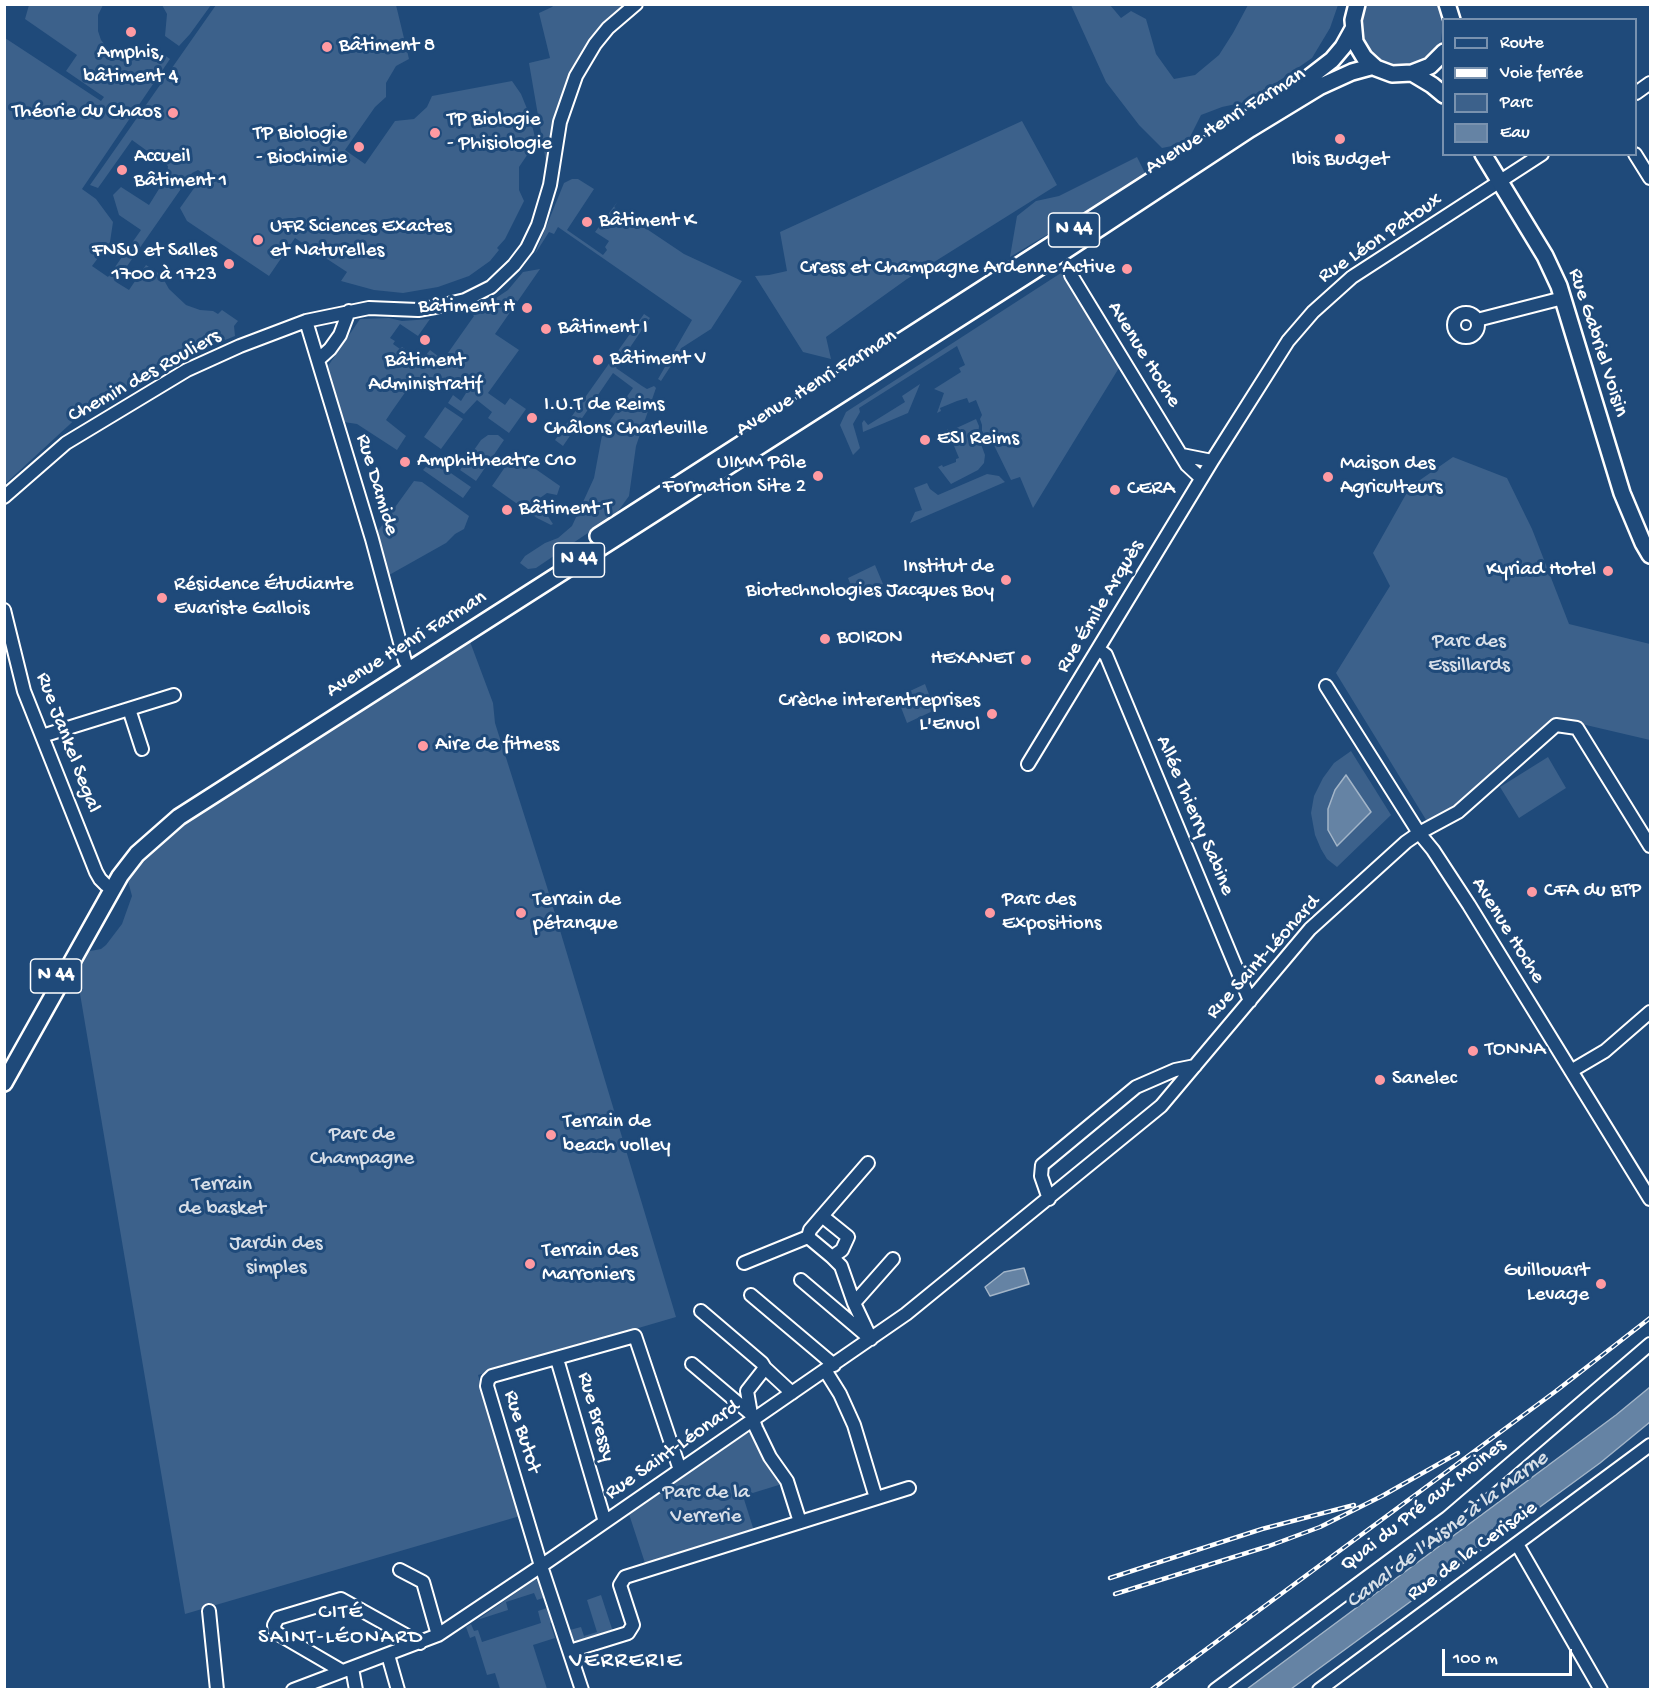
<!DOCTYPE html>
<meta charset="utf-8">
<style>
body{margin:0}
#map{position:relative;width:1655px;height:1694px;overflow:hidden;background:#1f4a7a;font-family:"Gochi Hand",sans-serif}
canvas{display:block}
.frame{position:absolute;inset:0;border:6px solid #fff;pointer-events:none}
.legend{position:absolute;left:1442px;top:18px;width:195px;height:138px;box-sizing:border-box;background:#1f4a7a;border:2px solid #7992af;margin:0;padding:8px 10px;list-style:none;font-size:18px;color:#fff}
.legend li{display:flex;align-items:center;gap:12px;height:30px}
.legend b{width:30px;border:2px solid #7992af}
.scale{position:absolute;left:1442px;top:1649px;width:130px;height:27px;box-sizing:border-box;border:3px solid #fff;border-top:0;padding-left:8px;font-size:18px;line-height:21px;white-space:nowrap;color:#fff;-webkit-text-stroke:4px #1f4a7a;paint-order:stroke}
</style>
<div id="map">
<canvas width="1655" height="1694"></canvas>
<div class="frame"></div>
<ul class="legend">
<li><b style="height:8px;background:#1f4a7a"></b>Route</li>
<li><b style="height:8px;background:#fff"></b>Voie ferrée</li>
<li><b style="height:16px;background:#3c618b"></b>Parc</li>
<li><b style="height:16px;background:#6583a4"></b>Eau</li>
</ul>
<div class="scale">100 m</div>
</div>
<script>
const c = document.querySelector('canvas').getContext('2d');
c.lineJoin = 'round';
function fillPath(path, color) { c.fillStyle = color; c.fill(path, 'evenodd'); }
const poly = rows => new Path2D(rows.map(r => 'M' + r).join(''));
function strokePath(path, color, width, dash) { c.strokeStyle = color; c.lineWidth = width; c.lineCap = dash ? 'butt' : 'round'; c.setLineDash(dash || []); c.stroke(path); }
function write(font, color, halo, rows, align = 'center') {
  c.font = font + ' "Gochi Hand",sans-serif'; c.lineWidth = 6; c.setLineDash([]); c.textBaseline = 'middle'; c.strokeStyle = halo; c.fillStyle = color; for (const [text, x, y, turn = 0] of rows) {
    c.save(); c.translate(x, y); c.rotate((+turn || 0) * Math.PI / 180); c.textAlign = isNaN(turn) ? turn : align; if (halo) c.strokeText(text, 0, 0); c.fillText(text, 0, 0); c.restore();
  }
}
const green = poly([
 [29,5,103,5,98,15,98,31,101,40,108,49,122,57,131,59,143,58,156,49,170,59,82,189,96,199,113,222,110,242,92,266,108,277,141,230,119,215,113,195,121,187,149,205,167,176,168,166,132,140,98,188,90,185,216,5,396,5,409,59,396,66,386,83,386,97,375,107,345,150,365,164,395,121,414,119,427,107,432,96,512,81,521,94,530,116,536,142,519,167,519,190,524,201,505,239,497,248,499,250,490,261,469,276,438,287,403,293,374,290,341,281,347,272,295,238,269,276,187,221,180,208,204,174,198,170,192,173,116,282,129,290,146,265,161,275,169,289,186,305,200,310,213,311,218,314,222,310,238,321,234,326,235,336,168,363,81,414,5,484,5,38,101,101,104,97,66,71,77,55,25,19],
 [162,5,211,5,190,34,179,46,165,36,167,14],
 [554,5,636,5,608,29,564,109,550,185,529,63,550,58,539,13,552,7],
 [1071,5,1110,5,1121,18,1131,11,1146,19,1156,54,1174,79,1195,75,1219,55,1233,33,1248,5,1338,5,1330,28,1312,58,1250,101,1222,107,1201,115,1187,143,1162,148,1139,125,1106,82],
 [1366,5,1438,5,1442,13,1443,23,1441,41,1434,52,1424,61,1412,66,1399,67,1386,64,1374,57,1366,46,1361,34,1361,20],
 [1022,121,1057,185,907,279,826,337,831,359,803,352,755,276,769,275,787,271,780,232],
 [1137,157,1146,175,1010,257,1017,216,1036,201,1059,196],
 [572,179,578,179,594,189,567,230,603,255,607,250,605,247,609,241,595,232,618,201,614,207,684,254,742,281,711,329,683,347,661,381,658,379,692,320,558,227,554,234,549,232,535,254,564,183],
 [540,269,495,334,519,350,488,393,505,405,510,398,526,409,509,433,488,418,492,412,477,400,464,414,448,403,453,395,461,401,466,393,448,377,438,390,420,378,416,377,392,411,386,420,406,436,397,450,357,424,344,422,328,366,360,319,389,318,402,321,430,319,418,336,400,324,390,338,395,341,393,344,400,349,402,347,422,360,430,350,443,360,474,316,472,314,508,290,523,272],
 [1064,271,1122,363,1033,508,1020,477,1011,480,989,435,982,437,982,425,980,419,982,415,976,400,969,403,967,398,957,401,940,408,941,411,937,413,944,393,934,389,961,372,959,368,965,365,957,346,859,408,860,412,853,424,860,448,853,455,840,425,846,412],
 [644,314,650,318,616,368,642,386,647,389,654,386,656,388,636,446,629,496,616,514,536,568,528,569,520,563,525,556,545,543,558,538,572,526,594,478,603,430,633,388,613,373,563,446,555,440],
 [920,384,908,413,863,432,862,423,864,420,868,425,905,402,902,396],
 [445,407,463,419,441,449,424,437],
 [976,419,979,426,978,436,985,455,984,463,978,470,951,484,938,467,942,465,943,467,956,462,956,459,959,458,947,429,950,431],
 [488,435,498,435,504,440,476,481,460,470,481,440],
 [514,454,560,486,557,495,547,493,540,498,540,504,553,524,551,525,537,518,492,486],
 [1453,457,1507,478,1532,529,1569,624,1650,644,1650,740,1556,718,1455,807,1428,823,1336,673,1390,586,1373,553,1410,487],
 [432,460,471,487,463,498,423,470],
 [987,474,999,476,1005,482,910,523,915,512,922,510,914,488,927,483,930,489,938,495],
 [414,481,422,482,469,516,464,529,455,534,446,543,382,579,377,556,382,549,372,539],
 [875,565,883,584,856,598,848,578],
 [469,639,493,703,495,723,547,887,676,1317,478,1375,520,1516,185,1614,76,970,85,952,101,949,106,945,122,924,132,896,128,881,149,853,184,822],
 [925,684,935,710,907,723,897,697],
 [1351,751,1391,815,1337,867,1327,859,1321,849,1315,835,1311,813,1314,796,1323,778,1334,763],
 [1548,757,1566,788,1519,818,1500,787],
 [747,1433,754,1435,765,1462,782,1484,743,1496,754,1531,647,1565,645,1563,629,1514],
 [536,1579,541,1583,546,1597,537,1600,534,1593,506,1602,508,1610,477,1620],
 [601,1595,613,1632,574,1643,570,1630,581,1627,584,1636,597,1632,587,1600],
 [550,1607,555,1621,550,1623,555,1638,533,1645,547,1689,500,1689,495,1673,487,1675,475,1636,470,1638,466,1627,471,1624,474,1631,478,1630,482,1642,541,1623,538,1611]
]);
const water = poly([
 [1346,775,1371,812,1337,846,1328,830,1328,809,1335,790,1346,775],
 [1024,1268,1029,1284,990,1296,985,1287,1004,1272,1024,1268],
 [1650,1387,1650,1422,1600,1463,1291,1689,1247,1689,1616,1415,1650,1387]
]);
const minor = poly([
 [1636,93,1650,83],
 [1635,154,1650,178],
 [1071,275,1187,465,1201,478],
 '1454 325a12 12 0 1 1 24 0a12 12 0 1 1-24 0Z',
 [1477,320,1563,298],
 [306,321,372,539,405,661],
 [318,360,330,349,340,335,349,311],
 [1182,455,1212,461],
 [4,497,66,443,187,370,240,346,306,321,369,308,418,310,435,307,465,300,491,287,514,265,527,248,538,225,550,185,560,122,576,76,595,44,608,28,636,4],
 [4,610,24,691,96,872,100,879,106,885],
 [1098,649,1106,655,1250,1001],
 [1326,686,1419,833,1433,850,1469,905,1650,1199],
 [129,709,142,749],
 [42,736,174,695],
 [1028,764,1212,461,1288,341,1313,312,1352,277,1542,154],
 [1571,1071,1605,1051,1650,1012],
 [1049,1199,1041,1176,1042,1165,1136,1087,1175,1070,1195,1066],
 [822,1216,868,1163],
 [832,1257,808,1237,810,1230,822,1216,848,1237,842,1250,832,1257,841,1266,854,1303,871,1339],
 [744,1263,808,1237],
 [801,1280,867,1336],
 [751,1295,834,1365],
 [854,1303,893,1259],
 [701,1311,762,1363,765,1368],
 [557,1359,605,1522],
 [692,1364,751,1414],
 [825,1370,840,1394,854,1425,876,1498],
 [792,1393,765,1368,747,1391,751,1414,756,1428,770,1457,787,1481,800,1522],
 [1517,1544,1601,1690],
 [400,1570,423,1582,438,1635],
 [209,1611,217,1690],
 [570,1651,628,1633,633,1625,620,1585,625,1577,909,1488],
 [388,1655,398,1690],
 [352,1668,356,1690],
 [342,1671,275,1632,274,1625,278,1618,341,1599,420,1643],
 [293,1690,438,1635,541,1566,906,1314,1161,1106,1310,929,1406,842,1419,833,1458,812,1556,725,1577,728,1650,846],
 [582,1690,541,1566,487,1386,488,1380,492,1376,635,1336,680,1470],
 [1215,1690,1447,1518,1650,1344],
 [1319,1690,1650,1445]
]);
const major = poly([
 [1357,4,1353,20,1355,42,1364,57,1376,68,1392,74,1412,73,1430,66,1444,52],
 [1447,4,1452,20],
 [1412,73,1432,85,1444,95],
 [1483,154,1545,256,1559,286,1622,493,1643,543,1650,555],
 [598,536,1297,87,1332,60,1343,47,1353,29],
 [4,1083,120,876,137,854,179,817,1057,256,1250,129,1319,87,1352,72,1374,66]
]);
const rail = poly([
 [1110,1578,1262,1529,1354,1505],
 [1115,1594,1269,1546,1320,1527,1382,1496,1458,1453],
 [1151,1690,1556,1391,1650,1318]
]);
const markers = [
 [131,32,6,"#ff9aa2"],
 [327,47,6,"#ff9aa2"],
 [173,113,6,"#ff9aa2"],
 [435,133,6,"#ff9aa2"],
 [1340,139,6,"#ff9aa2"],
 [359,147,6,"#ff9aa2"],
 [122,170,6,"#ff9aa2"],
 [587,222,6,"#ff9aa2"],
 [258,240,6,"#ff9aa2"],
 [229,264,6,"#ff9aa2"],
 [1127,269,6,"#ff9aa2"],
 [527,308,6,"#ff9aa2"],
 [546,329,6,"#ff9aa2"],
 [425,340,6,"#ff9aa2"],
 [598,360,6,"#ff9aa2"],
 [532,418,6,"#ff9aa2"],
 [925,440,6,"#ff9aa2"],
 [405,462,6,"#ff9aa2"],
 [818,476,6,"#ff9aa2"],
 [1328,477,6,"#ff9aa2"],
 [1115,490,6,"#ff9aa2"],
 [507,510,6,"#ff9aa2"],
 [1608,571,6,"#ff9aa2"],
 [1006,580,6,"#ff9aa2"],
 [162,598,6,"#ff9aa2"],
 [825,639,6,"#ff9aa2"],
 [1026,660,6,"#ff9aa2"],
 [992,714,6,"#ff9aa2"],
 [423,746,6,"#ff9aa2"],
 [1532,892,6,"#ff9aa2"],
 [521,913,6,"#ff9aa2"],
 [990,913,6,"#ff9aa2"],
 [1473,1051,6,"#ff9aa2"],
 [1380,1080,6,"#ff9aa2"],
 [551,1135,6,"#ff9aa2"],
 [530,1264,6,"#ff9aa2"],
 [1601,1284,6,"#ff9aa2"]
];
const shields = [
 [1074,230,51],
 [579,560,51],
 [56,976,51]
];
const shieldNames = [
 ["N 44",1074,230],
 ["N 44",579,560],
 ["N 44",56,976]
];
const poiNames = [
 ["Bâtiment 8",339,47],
 ["Amphis,",131,54,"center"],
 ["bâtiment 4",131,78,"center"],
 ["Théorie du Chaos",161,113,"right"],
 ["TP Biologie",447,121],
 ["- Phisiologie",447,145],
 ["TP Biologie",347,135,"right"],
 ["- Biochimie",347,159,"right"],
 ["Accueil",134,158],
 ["Bâtiment 1",134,182],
 ["Ibis Budget",1340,161,"center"],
 ["Bâtiment K",599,222],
 ["UFR Sciences Exactes",270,228],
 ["et Naturelles",270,252],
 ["FNSU et Salles",217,252,"right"],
 ["1700 à 1723",217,276,"right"],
 ["Cress et Champagne Ardenne Active",1115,269,"right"],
 ["Bâtiment H",515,308,"right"],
 ["Bâtiment I",558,329],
 ["Bâtiment V",610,360],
 ["Bâtiment",425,362,"center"],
 ["Administratif",425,386,"center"],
 ["I.U.T de Reims",544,406],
 ["Châlons Charleville",544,430],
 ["ESI Reims",937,440],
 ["Amphitheatre C10",417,462],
 ["UIMM Pôle",806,464,"right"],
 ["Formation Site 2",806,488,"right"],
 ["Maison des",1340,465],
 ["Agriculteurs",1340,489],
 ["CERA",1127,490],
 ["Bâtiment T",519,510],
 ["Institut de",994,568,"right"],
 ["Biotechnologies Jacques Boy",994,592,"right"],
 ["Kyriad Hotel",1596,571,"right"],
 ["Résidence Étudiante",174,586],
 ["Evariste Gallois",174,610],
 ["BOIRON",837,639],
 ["HEXANET",1014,660,"right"],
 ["Crèche interentreprises",980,702,"right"],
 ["L'Envol",980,726,"right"],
 ["Aire de fitness",435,746],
 ["CFA du BTP",1544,892],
 ["Terrain de",533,901],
 ["pétanque",533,925],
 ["Parc des",1002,901],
 ["Expositions",1002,925],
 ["TONNA",1485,1051],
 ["Sanelec",1392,1080],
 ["Terrain de",563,1123],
 ["beach volley",563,1147],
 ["Terrain des",542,1252],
 ["Marroniers",542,1276],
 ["Guillouart",1589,1272,"right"],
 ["Levage",1589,1296,"right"]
];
const streetNames = [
 ["Avenue Henri Farman",1226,122,-32],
 ["Rue Léon Patoux",1381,239,-34],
 ["Rue Gabriel Voisin",1597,343,72],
 ["Avenue Hoche",1143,355,58],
 ["Chemin des Rouliers",145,377,-29],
 ["Avenue Henri Farman",817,384,-32],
 ["Rue Damide",376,485,73],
 ["Rue Émile Arquès",1101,607,-59],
 ["Avenue Henri Farman",407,645,-32],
 ["Rue Jankel Segal",67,743,69],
 ["Allée Thierry Sabine",1194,816,67],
 ["Avenue Hoche",1507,931,58],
 ["Rue Saint-Léonard",1264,958,-48],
 ["Rue Bressy",595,1417,74],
 ["Rue Butot",521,1432,73],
 ["Rue Saint-Léonard",673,1451,-35],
 ["Quai du Pré aux Moines",1424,1506,-38],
 ["Rue de la Cerisaie",1473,1552,-36]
];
const parkNames = [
 ["Parc des",1469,643],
 ["Essillards",1469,667],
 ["Parc de",362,1136],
 ["Champagne",362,1160],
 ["Terrain",222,1186],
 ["de basket",222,1210],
 ["Jardin des",276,1245],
 ["simples",276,1269],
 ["Parc de la",706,1494],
 ["Verrerie",706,1518]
];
const waterNames = [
 ["Canal de l'Aisne à la Marne",1448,1531,-37]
];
const neighbourhoodNames = [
 ["CITÉ",341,1614],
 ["SAINT-LÉONARD",341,1639]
];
const quarterNames = [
 ["VERRERIE",626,1662]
];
fillPath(green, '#3c618b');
fillPath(water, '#6583a4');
strokePath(water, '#a3b5c8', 1.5);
strokePath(minor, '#fff', 16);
strokePath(major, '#fff', 20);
strokePath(minor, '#1f4a7a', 12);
strokePath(major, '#1f4a7a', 15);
strokePath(rail, '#fff', 4.5);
strokePath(rail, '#1f4a7a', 2, [7]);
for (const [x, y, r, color] of markers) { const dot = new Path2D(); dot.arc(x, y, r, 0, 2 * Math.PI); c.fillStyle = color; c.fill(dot); strokePath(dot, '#1f4a7a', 2); }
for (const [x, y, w] of shields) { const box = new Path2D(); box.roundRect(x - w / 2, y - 17, w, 34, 4.5); c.fillStyle = '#1f4a7a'; c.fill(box); strokePath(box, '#fff', 1.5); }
write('bold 20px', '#fff', null, shieldNames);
write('21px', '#fff', '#1f4a7a', poiNames, 'left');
write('21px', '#fff', '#1f4a7a', streetNames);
write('21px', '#d8dfe8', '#1f4a7a', parkNames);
write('italic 22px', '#d8e0e8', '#1f4a7a', waterNames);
c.letterSpacing = '1.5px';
write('22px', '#fff', '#1f4a7a', neighbourhoodNames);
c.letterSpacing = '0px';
c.letterSpacing = '1.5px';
write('24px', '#fff', '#1f4a7a', quarterNames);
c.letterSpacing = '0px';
</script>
